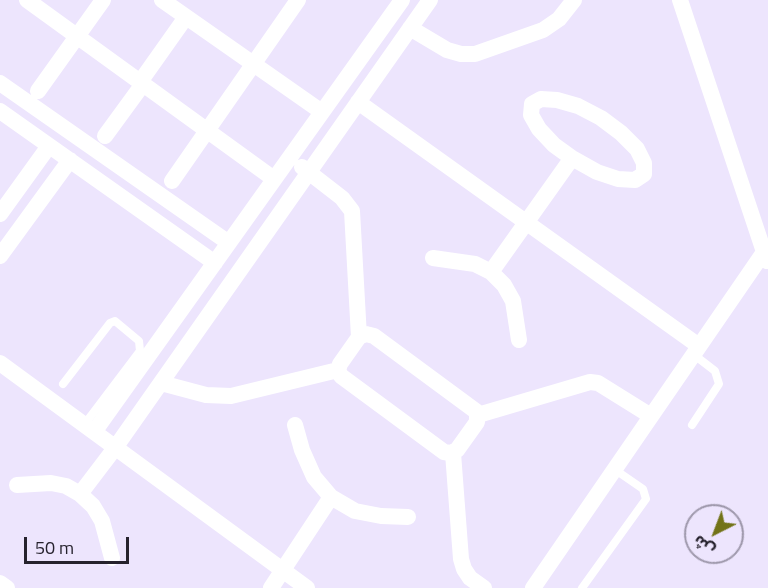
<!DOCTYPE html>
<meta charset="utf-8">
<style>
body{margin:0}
#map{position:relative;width:768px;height:588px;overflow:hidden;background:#ede5fd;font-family:"Titillium Web","Noto Sans Arabic",sans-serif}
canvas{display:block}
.north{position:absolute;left:684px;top:504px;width:60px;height:60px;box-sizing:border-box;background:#ede5fd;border:2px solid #9d97aa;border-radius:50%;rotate:222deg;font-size:16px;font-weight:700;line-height:24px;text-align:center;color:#26222d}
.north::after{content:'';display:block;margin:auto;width:21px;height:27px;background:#727318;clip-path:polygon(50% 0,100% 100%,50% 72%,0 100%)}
.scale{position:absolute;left:24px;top:537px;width:105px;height:27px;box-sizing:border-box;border:3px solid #26222d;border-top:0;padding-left:8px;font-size:18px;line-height:21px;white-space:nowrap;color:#26222d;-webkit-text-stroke:4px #ede5fd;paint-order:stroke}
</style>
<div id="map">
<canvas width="768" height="588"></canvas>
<div class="north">ش</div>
<div class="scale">50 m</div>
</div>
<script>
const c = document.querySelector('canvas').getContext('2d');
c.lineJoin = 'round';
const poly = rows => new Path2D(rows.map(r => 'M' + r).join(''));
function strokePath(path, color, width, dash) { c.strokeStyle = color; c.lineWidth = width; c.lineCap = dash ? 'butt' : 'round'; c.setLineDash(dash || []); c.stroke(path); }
const service = poly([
 [63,384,110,323,115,321,139,341,140,351,84,425],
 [692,425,719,384,715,371,693,354],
 [582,588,646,499,643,489,614,469]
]);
const minor = poly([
 [27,0,274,179],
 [162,0,322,112],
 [680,0,767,261],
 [410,28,447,50,461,54,475,54,543,30,559,19,574,0],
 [140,82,186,17],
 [0,83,229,243],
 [38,91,103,0],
 [541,99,557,100,578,106,601,118,621,133,637,149,644,163,644,174,635,180,618,179,597,172,572,158,554,145,539,129,531,115,532,104,541,99],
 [358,102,699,346],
 [0,111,215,263],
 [105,136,143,84],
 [302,167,342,198,352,211,359,337],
 [172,181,298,0],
 [0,214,49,146],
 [0,256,70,160],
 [433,258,475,264,491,272,504,285,513,301,519,340],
 [491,272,572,158],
 [366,334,374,336,477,412,477,422,457,450,450,453,444,452,341,376,338,370,340,364,359,337,366,334],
 [0,363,307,588],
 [161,383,206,395,231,396,338,370],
 [478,415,590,382,598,383,651,416],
 [295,425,302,450,314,477,331,497,355,511,381,516,408,517],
 [94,432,402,0],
 [453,453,461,559,464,569,470,578,484,588],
 [17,485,51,483,66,486,80,494,93,506,102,521,112,558],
 [80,494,115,448,430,0],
 [0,583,7,588],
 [271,588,331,497],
 [533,588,764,252]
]);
strokePath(service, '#fff', 8);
strokePath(minor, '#fff', 16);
</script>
